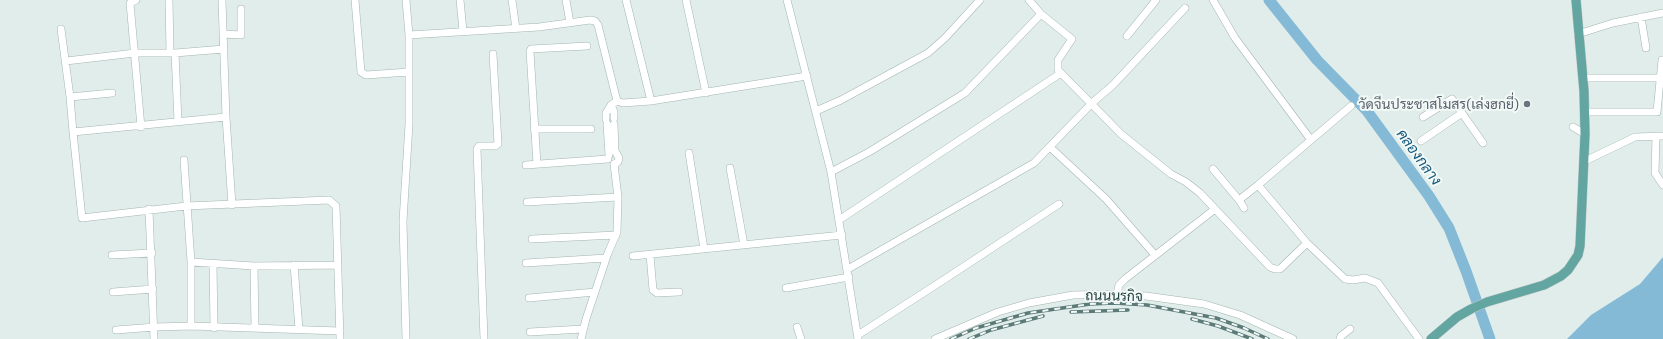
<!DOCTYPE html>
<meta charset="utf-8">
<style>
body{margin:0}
canvas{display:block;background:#e1edea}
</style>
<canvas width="1663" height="339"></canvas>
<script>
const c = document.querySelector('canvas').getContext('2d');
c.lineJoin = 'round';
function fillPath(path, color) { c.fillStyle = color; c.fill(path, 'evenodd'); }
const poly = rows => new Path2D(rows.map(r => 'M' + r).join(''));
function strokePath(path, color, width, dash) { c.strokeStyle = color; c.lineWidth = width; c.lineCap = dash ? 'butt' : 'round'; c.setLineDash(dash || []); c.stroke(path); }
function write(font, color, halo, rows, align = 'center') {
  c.font = font + ' "Exo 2",Sarabun,sans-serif'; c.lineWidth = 4; c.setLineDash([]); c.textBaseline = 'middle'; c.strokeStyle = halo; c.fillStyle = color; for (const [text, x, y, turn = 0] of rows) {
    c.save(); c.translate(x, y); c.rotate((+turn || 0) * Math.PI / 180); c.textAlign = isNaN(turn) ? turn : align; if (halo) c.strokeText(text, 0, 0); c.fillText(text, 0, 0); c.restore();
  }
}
const water = poly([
 [1663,257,1663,339,1567,339,1591,315,1640,284]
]);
const river = poly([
 [1269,0,1317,60,1367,111,1429,196,1449,228,1466,271,1490,339]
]);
const minor = poly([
 [136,0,130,3,141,127],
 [169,0,170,52],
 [222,0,226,117,232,205],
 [355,0,361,72,366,75,409,72,409,35,539,27,590,20,595,21,598,25,617,101,623,103,651,101,807,76],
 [406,0,409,35],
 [460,0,463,31],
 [512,0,516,29],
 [566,0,570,23],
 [626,0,651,101],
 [686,0,706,93],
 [787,0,831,172,858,339],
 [1029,0,1041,14,1072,39,1058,60,1058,70,1121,134,1171,174,1186,182,1200,193,1270,267,1275,269,1280,269,1307,243],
 [1213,0,1235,38,1311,140],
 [1641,17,1646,48],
 [61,29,70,97,73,132],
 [223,34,241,35,241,9],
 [1578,34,1613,23,1663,13],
 [1127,36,1156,0],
 [175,53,178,121],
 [66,61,135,53,175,53,224,49],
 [1583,78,1661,78],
 [70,97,112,93],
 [611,105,614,112,614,118],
 [1351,106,1258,185,1307,243,1345,279,1353,280,1365,278,1378,283,1419,339],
 [816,111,841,100,928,53,945,38,980,0],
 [1585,112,1657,112,1662,60],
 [226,117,73,132,82,218,186,206,329,200,336,206,340,339],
 [1423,117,1452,99,1483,143],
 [606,119,606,113,611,105,617,101],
 [607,124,609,155],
 [1573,127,1585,134],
 [534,129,591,129],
 [1656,136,1655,173,1663,185],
 [1421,141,1462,113],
 [1051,148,1106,199,1155,255],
 [689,153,704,249],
 [184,160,191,262,191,326],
 [1585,161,1635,137,1663,136],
 [537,164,530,51,531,49,587,46],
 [614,164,618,162,619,158,615,151,614,124],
 [526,165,608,159],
 [730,168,744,245],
 [1213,169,1239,200,1258,185],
 [831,172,869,152,965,93,1041,14],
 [1239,200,1244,208],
 [527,202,618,197],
 [149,209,154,339],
 [839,220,1061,73],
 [532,239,616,235],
 [112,255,152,253],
 [650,255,653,290,657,293,679,292],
 [633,256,842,235],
 [191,262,254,266,338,265],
 [526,263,606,258],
 [213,264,214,328],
 [294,265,299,329],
 [254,266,255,328],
 [848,269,1034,163,1092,103,1113,85,1185,8],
 [786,288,849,277],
 [113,292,153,289],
 [1117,294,1119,285,1125,279,1215,209],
 [529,298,595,292],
 [797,327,801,339],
 [116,330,155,327,191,326,340,331],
 [530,332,583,329],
 [858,335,945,279,1059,204],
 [406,339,403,221,409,124,409,72],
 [484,339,477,149,479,146,495,146,498,144,493,54],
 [581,339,586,319,608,253,617,232,618,197,614,164],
 [935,339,998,312,1029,303,1073,295,1117,294,1146,296,1204,304,1240,315,1293,339],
 [1340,339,1341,336,1350,329]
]);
const major = poly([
 [1431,339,1457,317,1471,309,1487,302,1544,285,1561,276,1568,270,1578,255,1580,246,1585,134,1584,91,1576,0]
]);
const rail = poly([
 [1071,312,1128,310],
 [1192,319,1218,326,1252,339],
 [951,339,976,328,1028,313,1090,304,1114,303,1147,305,1216,318,1244,328,1268,339],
 [969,339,991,330,1043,316]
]);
const markers = [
 [1527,104,4,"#6b7280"]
];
const worshipNames = [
 ["วัดจีนประชาสโมสร(เล่งฮกยี่)",1519,104]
];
const streetNames = [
 ["ถนนนรกิจ",1114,296,1]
];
const waterNames = [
 ["คลองกลาง",1419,157,54]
];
fillPath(water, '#85bad6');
strokePath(river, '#85bad6', 11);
strokePath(minor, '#a3b5b2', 8);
strokePath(major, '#c1c9c8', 10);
strokePath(minor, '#fff', 7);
strokePath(major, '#63a5a1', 9);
strokePath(rail, '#5b7a78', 3.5);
strokePath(rail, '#f2f9f7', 2, [6]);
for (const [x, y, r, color] of markers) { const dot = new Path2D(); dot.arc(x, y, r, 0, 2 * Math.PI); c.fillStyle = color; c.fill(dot); strokePath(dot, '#f2f9f7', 1.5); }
write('14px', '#5b616d', '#f2f9f7', worshipNames, 'right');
write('14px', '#203f3c', '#f2f9f7', streetNames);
write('italic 15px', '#165a7f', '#f2f9f7', waterNames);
</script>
